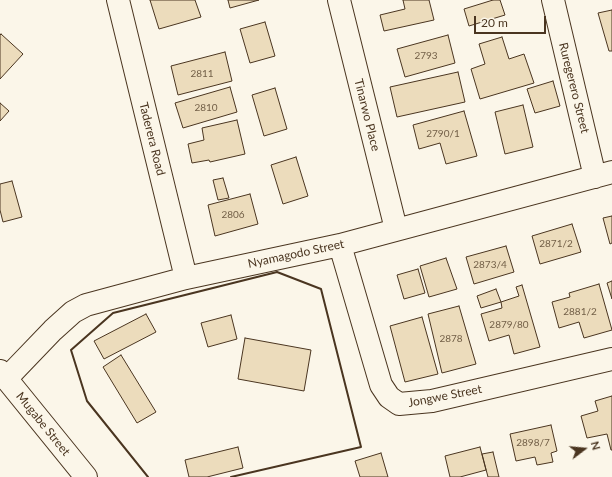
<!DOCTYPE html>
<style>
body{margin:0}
#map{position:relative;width:612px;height:477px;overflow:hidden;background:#fbf6e9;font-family:Lato,sans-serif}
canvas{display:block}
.north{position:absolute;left:564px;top:429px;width:40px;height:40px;-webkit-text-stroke:3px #fbf6e9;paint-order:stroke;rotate:74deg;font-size:11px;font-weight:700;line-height:16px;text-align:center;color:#4a3520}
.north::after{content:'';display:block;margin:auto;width:14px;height:18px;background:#4a3520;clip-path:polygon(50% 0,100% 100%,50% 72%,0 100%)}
.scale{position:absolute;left:474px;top:16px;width:72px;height:18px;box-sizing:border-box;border:2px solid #4a3520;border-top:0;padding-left:5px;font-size:12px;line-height:14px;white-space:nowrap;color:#4a3520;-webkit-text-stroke:3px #fbf6e9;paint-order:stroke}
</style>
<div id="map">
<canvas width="612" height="477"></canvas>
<div class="north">N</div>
<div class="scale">20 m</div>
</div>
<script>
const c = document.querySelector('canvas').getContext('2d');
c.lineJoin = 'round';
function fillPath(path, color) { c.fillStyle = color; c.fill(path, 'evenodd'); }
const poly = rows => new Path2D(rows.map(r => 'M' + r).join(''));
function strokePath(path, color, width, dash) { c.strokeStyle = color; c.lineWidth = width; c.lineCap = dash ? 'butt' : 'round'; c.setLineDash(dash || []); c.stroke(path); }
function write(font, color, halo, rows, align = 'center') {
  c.font = font + ' Lato,sans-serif'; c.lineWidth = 3; c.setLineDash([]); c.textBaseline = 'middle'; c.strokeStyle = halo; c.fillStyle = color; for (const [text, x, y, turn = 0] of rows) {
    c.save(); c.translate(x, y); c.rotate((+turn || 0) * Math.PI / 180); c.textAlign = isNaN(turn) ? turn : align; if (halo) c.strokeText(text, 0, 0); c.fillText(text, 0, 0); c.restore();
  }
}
const building = poly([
 [150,0,195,0,201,17,159,29,150,0],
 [228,0,259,0,230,8,228,0],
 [403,0,429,0,434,20,384,31,380,15,405,9,403,0],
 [493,0,500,0,505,15,469,26,464,9,493,0],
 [612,10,612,51,609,51,598,13,612,10],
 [265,22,275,56,250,63,240,29,265,22],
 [1,34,23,54,0,79,0,35,1,34],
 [448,35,455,63,405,77,397,49,448,35],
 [502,37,509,59,524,54,534,83,480,99,471,69,485,64,479,44,502,37],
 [225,52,232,81,178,95,171,66,225,52],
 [458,72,465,102,397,117,390,87,458,72],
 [553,81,560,106,535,113,527,89,553,81],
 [230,87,237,112,183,128,175,103,230,87],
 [275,88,287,129,264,136,252,95,275,88],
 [0,103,9,111,0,121,0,103],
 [523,105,533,147,505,154,495,112,523,105],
 [464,111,477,156,446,164,440,143,419,149,413,125,464,111],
 [237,120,245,154,210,162,209,160,192,163,188,144,204,140,202,128,237,120],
 [296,157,308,196,283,204,271,165,296,157],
 [223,178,229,198,218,200,213,180,223,178],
 [12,181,22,217,3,222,0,210,0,184,12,181],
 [250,194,258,224,215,236,208,205,250,194],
 [612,216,612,243,610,244,603,218,612,216],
 [572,224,581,252,540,264,532,236,572,224],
 [506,246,514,272,474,284,466,257,506,246],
 [446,258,457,289,429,297,420,266,446,258],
 [418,269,425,293,404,299,397,275,418,269],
 [612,281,612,299,607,283,612,281],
 [599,284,612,330,584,338,579,322,559,328,552,302,570,297,569,293,599,284],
 [522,285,540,347,514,354,509,335,489,341,481,314,502,308,501,302,519,296,516,287,522,285],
 [496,289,501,302,481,308,477,296,496,289],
 [459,306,476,364,442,373,428,314,459,306],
 [146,314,156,332,104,359,94,341,146,314],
 [231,315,237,339,208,347,201,323,231,315],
 [422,317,438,374,405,382,390,326,422,317],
 [245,338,311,350,304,391,238,379,245,338],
 [121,355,156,412,137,423,103,367,121,355],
 [612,396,612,450,611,450,607,434,587,438,581,416,598,411,595,401,612,396],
 [551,425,557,451,551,453,553,462,537,465,535,457,516,461,510,434,551,425],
 [238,447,243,468,207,477,189,477,185,460,238,447],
 [480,447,486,470,460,477,450,477,445,456,480,447],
 [493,452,499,477,488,477,482,454,493,452],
 [381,453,388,477,360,477,355,461,381,453]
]);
const street = poly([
 [118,0,186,278],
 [339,0,396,229],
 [553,0,595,177],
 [340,245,381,385,389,397,399,404,432,401,612,359],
 [6,379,53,330,73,312,86,305,186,278,340,245,612,172]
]);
const secondary = poly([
 [0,371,86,477]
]);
const wall = poly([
 [148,477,87,401,71,350,113,313,277,272,321,289,361,447,231,477]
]);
const numberNames = [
 ["2793",426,56],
 ["2811",202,74],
 ["2810",206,108],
 ["2790/1",443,134],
 ["2806",233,215],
 ["2871/2",556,244],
 ["2873/4",490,265],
 ["2881/2",580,312],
 ["2879/80",509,325],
 ["2878",451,339],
 ["2898/7",533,443]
];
const streetNames = [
 ["Ruregerero Street",574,88,76],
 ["Tinarwo Place",367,115,76],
 ["Taderera Road",152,139,76],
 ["Nyamagodo Street",296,254,-12],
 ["Jongwe Street",445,396,-11],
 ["Mugabe Street",43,424,51]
];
fillPath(building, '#ecdcbc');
strokePath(building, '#4a3520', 1);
strokePath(street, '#4a3520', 24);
strokePath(secondary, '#4a3520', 24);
strokePath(street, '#fbf6e9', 22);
strokePath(secondary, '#fbf6e9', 22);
strokePath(wall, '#4a3520', 2);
write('10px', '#725f47', null, numberNames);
write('12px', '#4a3520', '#fbf6e9', streetNames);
</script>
